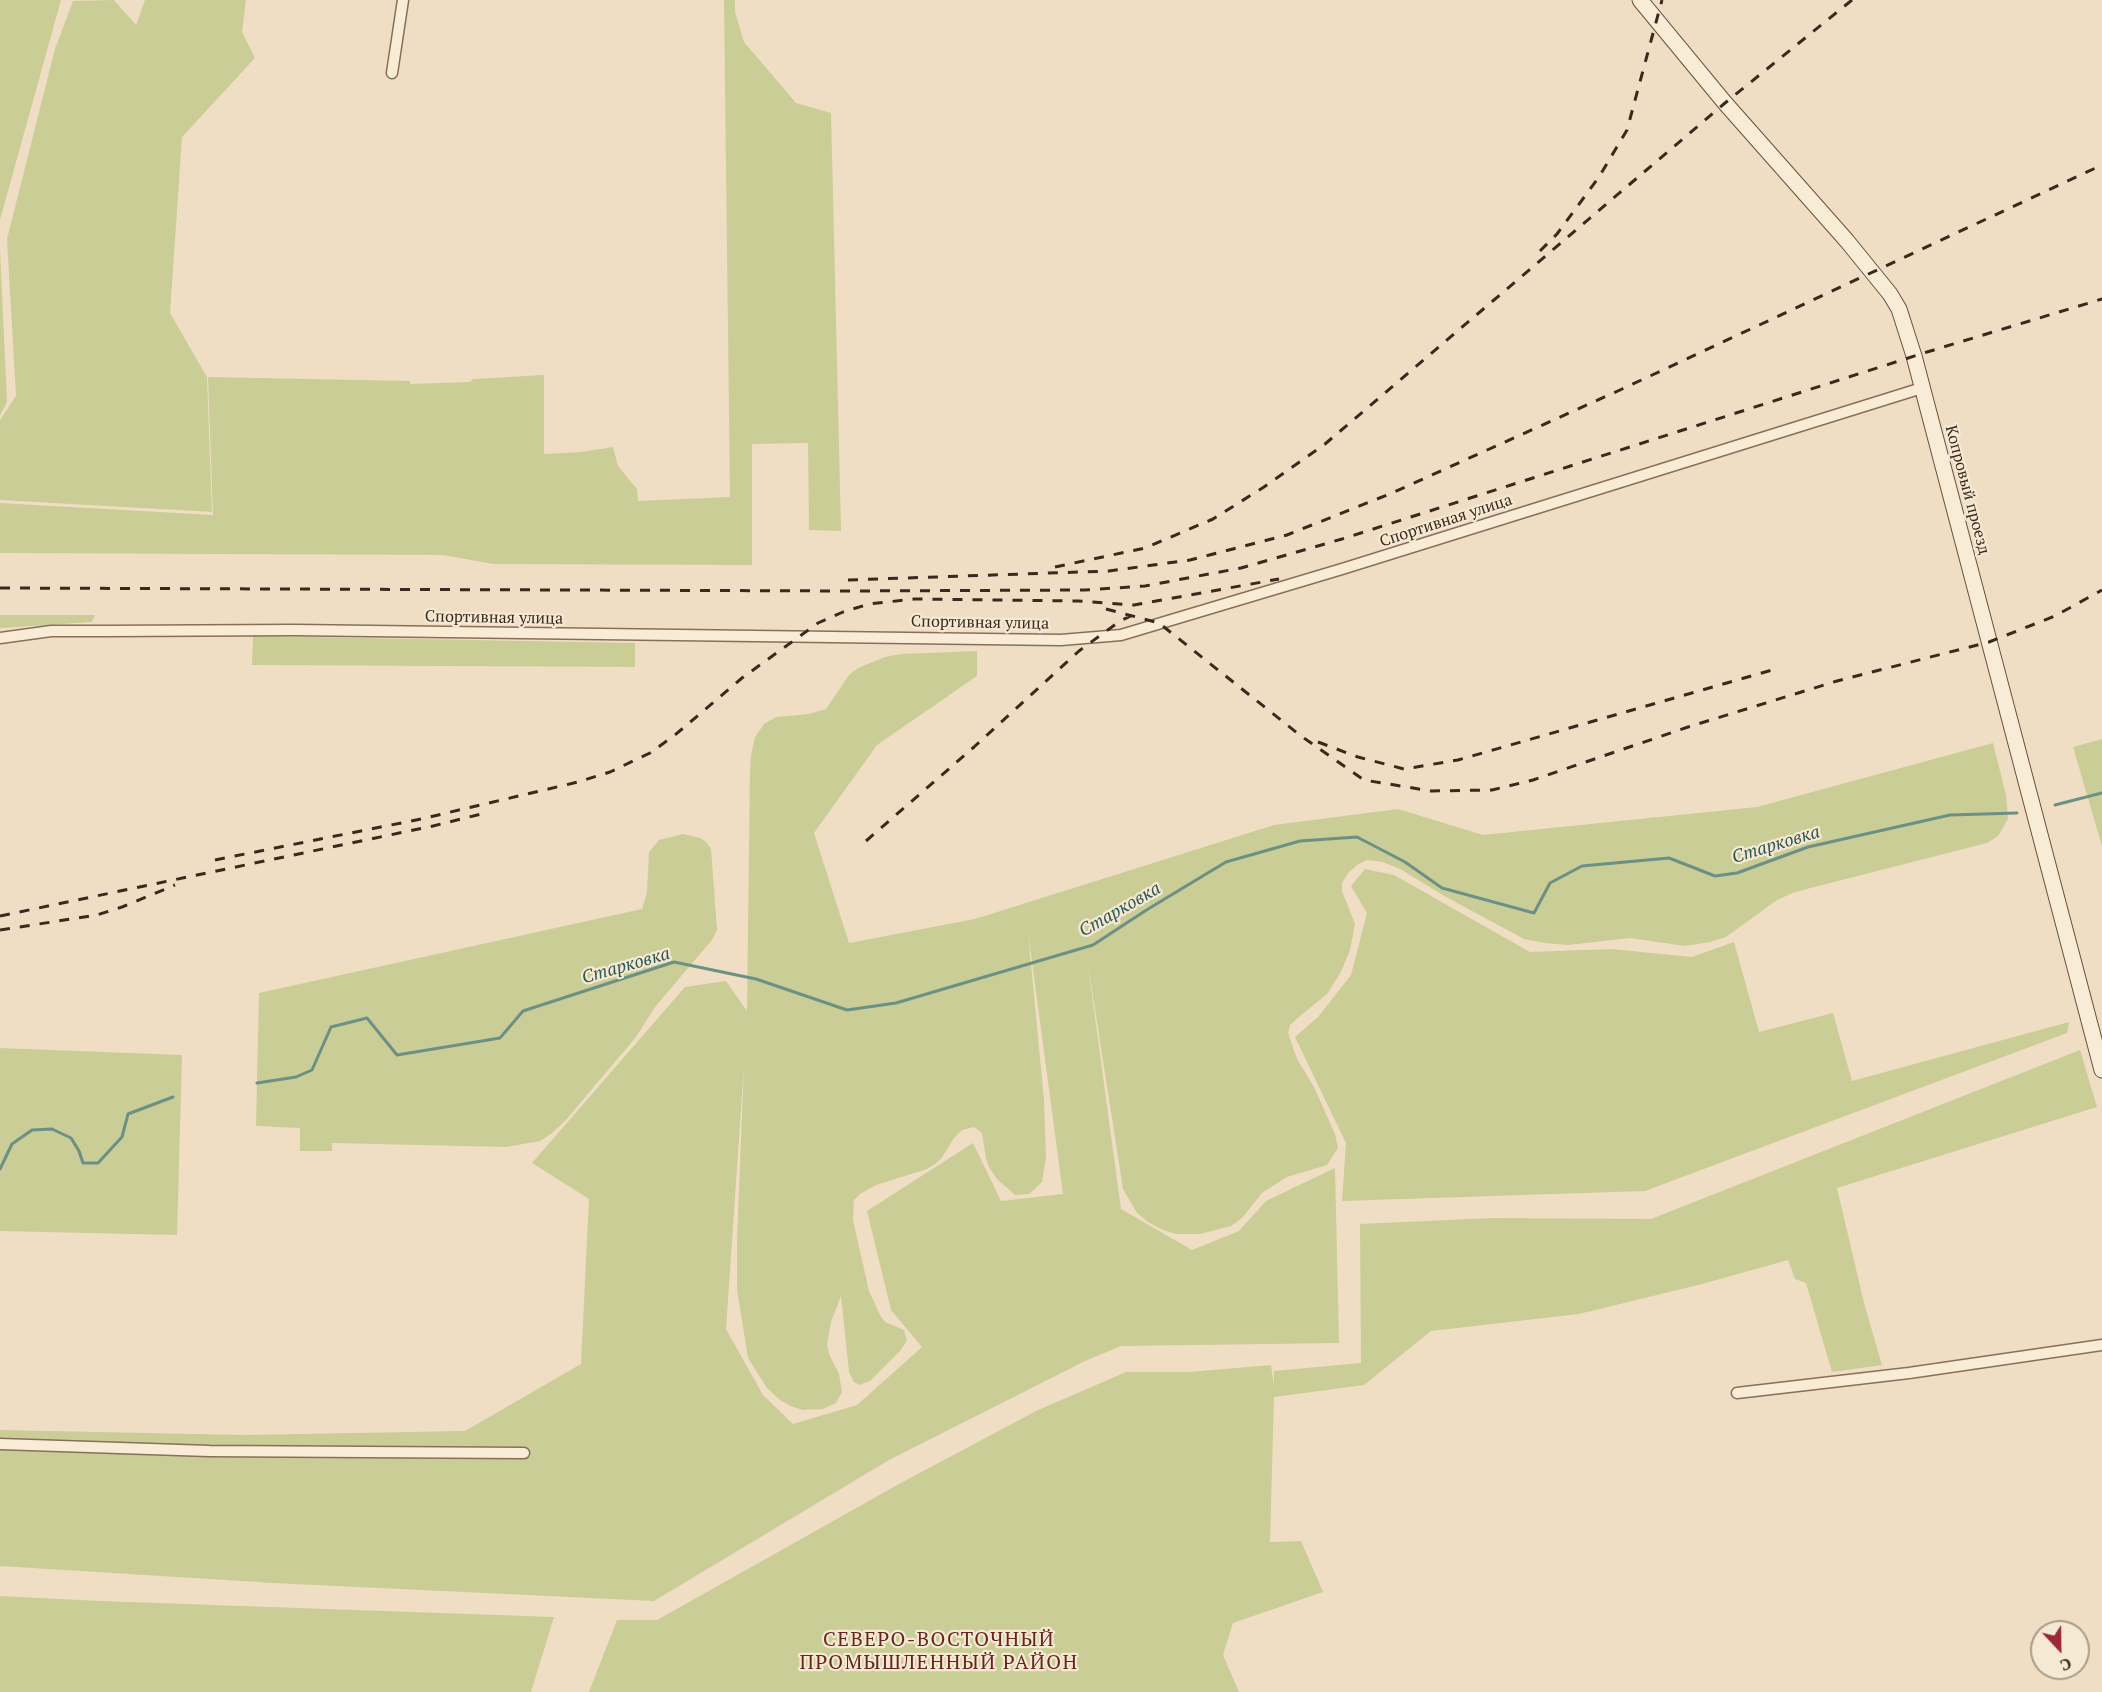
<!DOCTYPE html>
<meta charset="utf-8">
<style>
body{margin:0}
#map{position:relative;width:2102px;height:1692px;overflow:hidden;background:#efdec3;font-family:"PT Serif",serif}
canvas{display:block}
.north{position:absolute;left:2030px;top:1620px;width:60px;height:60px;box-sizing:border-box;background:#f6e9d3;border:2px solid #aa9c8b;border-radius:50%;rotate:158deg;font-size:16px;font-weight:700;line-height:24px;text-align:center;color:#39291e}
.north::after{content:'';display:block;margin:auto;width:21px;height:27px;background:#992933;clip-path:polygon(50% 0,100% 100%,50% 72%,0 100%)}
</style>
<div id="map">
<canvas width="2102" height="1692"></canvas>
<div class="north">С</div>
</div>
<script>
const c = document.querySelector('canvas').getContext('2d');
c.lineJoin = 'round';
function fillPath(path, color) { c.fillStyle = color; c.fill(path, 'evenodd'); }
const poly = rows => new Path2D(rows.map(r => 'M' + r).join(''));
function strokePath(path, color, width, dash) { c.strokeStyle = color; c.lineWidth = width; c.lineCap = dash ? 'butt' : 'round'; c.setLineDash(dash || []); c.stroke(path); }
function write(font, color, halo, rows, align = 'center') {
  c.font = font + ' "PT Serif",serif'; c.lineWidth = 4.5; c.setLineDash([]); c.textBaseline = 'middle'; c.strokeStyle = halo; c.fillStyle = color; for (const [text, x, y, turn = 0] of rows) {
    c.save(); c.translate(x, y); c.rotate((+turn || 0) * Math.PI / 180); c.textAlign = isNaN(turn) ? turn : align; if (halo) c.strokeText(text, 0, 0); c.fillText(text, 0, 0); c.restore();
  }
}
const green = poly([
 [0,0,61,0,0,220],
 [114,0,136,25,145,0,246,0,242,32,255,58,182,137,170,313,207,377,212,512,0,500,0,420,16,396,7,239,55,49,73,1],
 [724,0,735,0,735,12,744,42,796,103,831,113,841,531,809,530,808,443,752,444,752,565,493,564,443,555,0,553,0,503,213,515,208,377,410,381,410,384,470,382,473,379,544,375,544,454,582,452,613,447,618,466,637,489,638,501,730,497],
 [0,250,7,402,0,416],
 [0,615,95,615,92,622,0,628],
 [253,636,635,643,635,667,252,665],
 [977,651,977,676,877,745,814,833,849,943,975,919,1274,825,1398,809,1483,835,1757,807,1993,743,2006,795,2008,819,1998,836,1987,843,1795,892,1777,900,1726,937,1710,942,1685,946,1630,938,1568,945,1544,943,1524,939,1446,897,1400,869,1383,862,1367,860,1357,865,1348,873,1342,883,1342,891,1355,924,1350,950,1341,972,1327,994,1299,1017,1290,1025,1288,1033,1297,1059,1314,1087,1335,1134,1338,1148,1327,1165,1287,1177,1262,1193,1242,1218,1231,1226,1200,1234,1176,1234,1163,1230,1148,1222,1137,1213,1123,1189,1087,958,1121,1209,1192,1250,1239,1231,1266,1201,1335,1168,1339,1343,1121,1346,1085,1361,889,1460,654,1601,273,1583,0,1566,0,1430,245,1435,465,1431,581,1364,589,1199,532,1163,685,987,726,981,747,1011,750,772,751,755,755,737,764,724,776,717,809,714,826,709,849,675,858,668,885,657,901,654],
 [1028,932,1063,1194,1001,1201,973,1143,867,1211,891,1310,922,1347,857,1405,793,1424,763,1395,726,1329,744,1065,737,1240,737,1290,748,1358,767,1388,780,1400,790,1406,803,1410,823,1409,836,1403,842,1392,839,1374,829,1354,827,1344,831,1322,841,1296,849,1372,854,1382,859,1385,870,1381,900,1351,907,1340,904,1330,885,1322,880,1315,869,1291,853,1220,854,1200,860,1194,876,1185,927,1169,935,1164,941,1159,954,1138,962,1130,974,1127,982,1133,986,1159,989,1167,997,1179,1015,1195,1029,1194,1042,1182,1046,1157,1044,1100],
 [2102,739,2102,846,2073,747],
 [683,834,700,838,706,842,711,849,717,930,712,940,655,1007,636,1037,565,1121,551,1134,540,1141,506,1147,332,1143,332,1151,300,1151,300,1128,256,1126,259,993,642,909,647,892,649,852,659,840],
 [1365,869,1394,875,1530,952,1611,949,1692,957,1734,942,1759,1032,1833,1013,1852,1081,2069,1022,2067,1033,1645,1191,1342,1201,1346,1143,1295,1037,1318,1017,1351,975,1367,913,1351,886],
 [0,1048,182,1055,177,1235,0,1231],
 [2080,1050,2097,1107,1837,1188,1864,1303,1882,1365,1832,1372,1806,1283,1795,1279,1788,1260,1702,1284,1579,1314,1431,1331,1364,1385,1274,1397,1270,1542,1301,1541,1323,1592,1233,1623,1223,1655,1239,1692,589,1692,617,1620,657,1620,899,1484,1036,1411,1126,1372,1190,1372,1271,1365,1274,1386,1274,1371,1361,1363,1360,1224,1492,1218,1651,1219],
 [0,1596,100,1601,554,1617,531,1692,0,1692]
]);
const stream = poly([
 [2055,805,2102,793],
 [257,1083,296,1077,312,1070,331,1027,367,1018,397,1055,500,1038,523,1011,674,962,756,979,847,1010,896,1003,1093,945,1148,909,1226,862,1300,841,1357,837,1405,862,1442,888,1534,913,1550,883,1582,866,1669,858,1715,876,1737,873,1808,847,1950,815,2017,813],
 [0,1169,12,1144,32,1130,52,1129,71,1138,79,1151,83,1163,98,1163,122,1137,128,1114,173,1097]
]);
const street = poly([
 [392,73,403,0],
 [0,638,51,631,107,631,294,630,1061,640,1121,635,1342,569,1922,388],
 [1737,1393,1909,1373,2102,1345],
 [0,1444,209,1451,524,1453]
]);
const secondary = poly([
 [1640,0,1725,103,1847,241,1890,294,1899,309,1914,356,2102,1070]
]);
const rail = poly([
 [1540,251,1557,234,1599,177,1627,130,1662,0],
 [1055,567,1145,548,1213,519,1264,487,1325,444,1725,103,1852,0],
 [848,580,1109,571,1190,560,1287,535,1392,493,1620,390,2102,165],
 [0,588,849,591,1085,590,1145,586,1241,568,1342,539,1927,352,2102,299],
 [1106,609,1159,623,1301,736,1364,780,1431,791,1492,790,1533,780,1688,727,1837,681,1989,642,2055,616,2102,590],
 [1318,742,1358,757,1404,769,1458,760,1772,670],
 [866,841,974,747,1079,651,1120,621,1133,615],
 [215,860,421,819,578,782,610,772,650,753,675,735,742,678,818,623,843,612,869,604,914,599,1078,601,1134,605,1279,579],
 [0,916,433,826,481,814],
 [0,930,97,915,122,907,175,885]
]);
const streetNames = [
 ["Копровый проезд",1967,490,75],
 ["Спортивная улица",1446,521,-18],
 ["Спортивная улица",494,618,1],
 ["Спортивная улица",980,623,1]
];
const waterNames = [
 ["Старковка",1776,845,-17],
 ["Старковка",1120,910,-30],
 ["Старковка",626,966,-16]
];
const quarterNames = [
 ["СЕВЕРО-ВОСТОЧНЫЙ",939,1640],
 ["ПРОМЫШЛЕННЫЙ РАЙОН",939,1663]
];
fillPath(green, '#cbcd97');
strokePath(stream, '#6c9084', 3);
strokePath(street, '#896f5a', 13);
strokePath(secondary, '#6b503d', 17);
strokePath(street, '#f9ecd7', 10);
strokePath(secondary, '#f9ecd7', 15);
strokePath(rail, '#39291e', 3, [10, 10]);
write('16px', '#39291e', '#f6e9d3', streetNames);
write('italic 18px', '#2d5953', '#f6e9d3', waterNames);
c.letterSpacing = '1.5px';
write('20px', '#66261d', '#f6e9d3', quarterNames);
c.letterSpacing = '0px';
</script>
